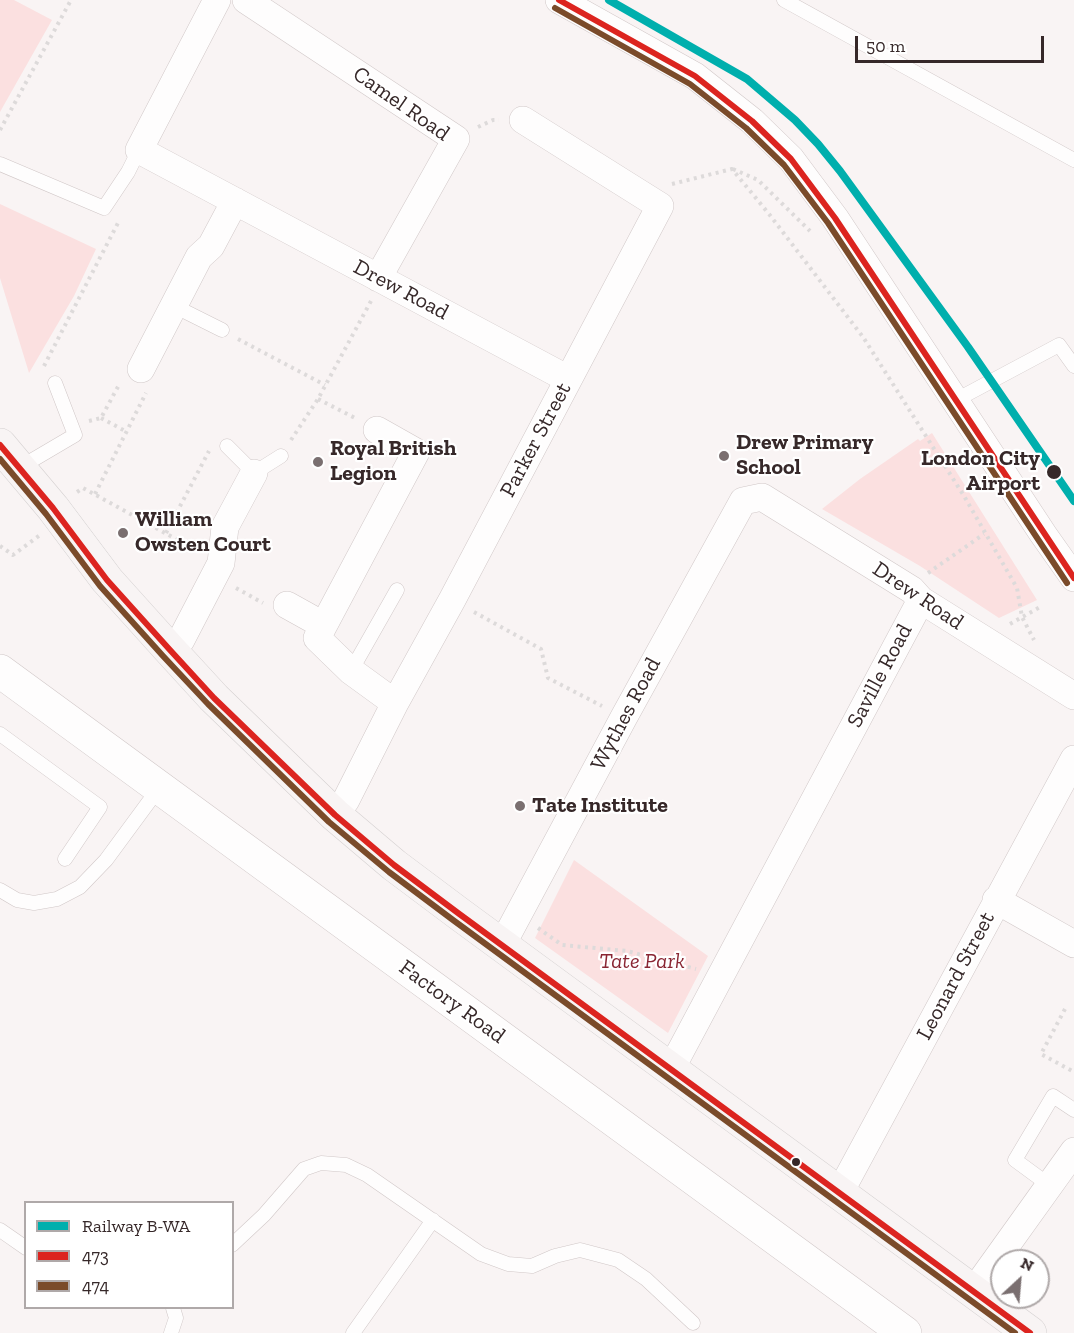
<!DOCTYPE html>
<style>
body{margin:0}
#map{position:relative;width:1074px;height:1333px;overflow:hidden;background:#f9f4f4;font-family:"Zilla Slab",serif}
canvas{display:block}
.legend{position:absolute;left:24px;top:1201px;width:210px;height:108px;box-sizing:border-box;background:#fff;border:2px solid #afa9a9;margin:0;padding:8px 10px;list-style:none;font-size:18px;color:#362829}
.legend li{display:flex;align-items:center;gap:12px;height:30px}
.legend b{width:30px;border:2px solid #afa9a9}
.north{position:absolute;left:990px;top:1249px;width:60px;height:60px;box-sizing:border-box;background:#fff;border:2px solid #afa9a9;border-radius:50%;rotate:26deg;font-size:16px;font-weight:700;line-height:24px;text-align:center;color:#362829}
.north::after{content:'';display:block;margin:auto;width:21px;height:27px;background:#7a6f70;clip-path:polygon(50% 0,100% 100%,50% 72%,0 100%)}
.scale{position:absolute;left:855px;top:36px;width:189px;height:27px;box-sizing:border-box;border:3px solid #362829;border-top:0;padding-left:8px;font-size:18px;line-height:21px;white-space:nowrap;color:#362829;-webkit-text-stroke:4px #fff;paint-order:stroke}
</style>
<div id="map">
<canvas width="1074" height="1333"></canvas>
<ul class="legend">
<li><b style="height:8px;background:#00afad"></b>Railway B-WA</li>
<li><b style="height:8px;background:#dc241f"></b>473</li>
<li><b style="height:8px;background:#7a4b2a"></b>474</li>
</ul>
<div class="north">N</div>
<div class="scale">50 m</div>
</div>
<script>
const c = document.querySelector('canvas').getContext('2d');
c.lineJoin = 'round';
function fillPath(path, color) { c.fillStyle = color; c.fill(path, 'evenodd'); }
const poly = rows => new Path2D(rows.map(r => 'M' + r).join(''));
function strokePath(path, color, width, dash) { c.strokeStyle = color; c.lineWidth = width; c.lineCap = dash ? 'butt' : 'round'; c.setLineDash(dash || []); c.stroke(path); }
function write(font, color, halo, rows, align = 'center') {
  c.font = font + ' "Zilla Slab",serif'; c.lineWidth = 4.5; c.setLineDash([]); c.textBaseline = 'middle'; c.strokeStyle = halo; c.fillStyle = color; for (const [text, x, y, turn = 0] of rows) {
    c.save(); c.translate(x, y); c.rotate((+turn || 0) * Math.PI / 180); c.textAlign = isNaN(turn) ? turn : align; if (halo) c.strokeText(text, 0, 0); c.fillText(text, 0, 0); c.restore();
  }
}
const green = poly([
 [0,0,14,0,52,20,0,112],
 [0,204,96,249,74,296,29,373,0,278],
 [932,433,1037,600,999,618,920,566,822,509,860,479,918,439,920,441],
 [574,860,708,956,668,1033,535,938]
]);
const path = poly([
 [478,127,493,120,499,120],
 [0,130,71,0],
 [733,169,758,180,810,231],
 [672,184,732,169,769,214,863,337,964,496,1017,588,1022,617,1034,640],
 [238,339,325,385],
 [44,366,119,221],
 [318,399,355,418],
 [101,418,127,432],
 [89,421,101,418,120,383],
 [291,440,318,399,371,301],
 [77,492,83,488,196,550],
 [95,494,146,393],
 [166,533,209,451],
 [0,546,13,555,40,535],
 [928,573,984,534],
 [236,588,263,603],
 [474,612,541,649,548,678,602,706],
 [1010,624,1040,607],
 [538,928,562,945,627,951,696,969],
 [1065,1009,1041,1054,1074,1072]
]);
const lane = poly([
 [784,0,1074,160],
 [0,164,104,208,128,172,139,150],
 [174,306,222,330],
 [1059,345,1074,366],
 [956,400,1059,345],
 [227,446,254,473,281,456],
 [19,468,75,435,55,383],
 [351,671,397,590],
 [0,734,100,807,65,859],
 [0,890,17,900,34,903,57,899,80,887,106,860,159,788],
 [1049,1185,1015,1160,1053,1096,1074,1110],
 [0,1230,26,1248],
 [232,1245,264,1215,304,1169,321,1163,346,1165,367,1175,481,1254,508,1264,532,1266,555,1256,580,1250,618,1260,646,1279,693,1323],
 [171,1333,176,1318,173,1308],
 [353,1333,433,1220]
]);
const street = poly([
 [217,0,139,150,568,379],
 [246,0,456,139,378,278],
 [559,0,695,76,752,121,791,159,835,218,1043,534,1074,578],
 [141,369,199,257,211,246,235,201],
 [377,430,416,452,317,638,351,671,395,703],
 [287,605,323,625],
 [170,650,181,640,221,563,225,527,254,473],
 [335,815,346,800,395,703,452,600,660,206,523,120],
 [996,900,1074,944],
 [502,945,624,717,743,501,762,497,912,590,921,600,1074,696],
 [671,1069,921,600],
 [838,1193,846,1181,1074,759],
 [973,1292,1074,1151]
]);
const secondary = poly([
 [0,671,905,1333]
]);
const primary = poly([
 [0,445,53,508,107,580,170,650,214,698,335,815,394,865,458,913,1030,1333]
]);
const bus1 = poly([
 [559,0,695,76,752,121,791,159,835,218,1074,578],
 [0,445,53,508,107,580,170,650,214,698,335,815,394,865,458,913,1030,1333]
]);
const bus2 = poly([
 [555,8,690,84,746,128,784,165,828,223,1067,583],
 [0,459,46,514,100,586,163,656,208,704,329,822,389,872,453,920,1015,1333]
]);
const rail1 = poly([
 [609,0,747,79,795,120,818,144,840,171,968,347,1074,501]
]);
const markers = [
 [724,456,6,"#7a6f70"],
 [318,462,6,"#7a6f70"],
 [1054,472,8,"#362829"],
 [123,533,6,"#7a6f70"],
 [520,806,6,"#7a6f70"],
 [796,1162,5,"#362829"]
];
const streetNames = [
 ["Camel Road",401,104,35],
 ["Drew Road",401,290,28],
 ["Parker Street",536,440,-62],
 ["Drew Road",918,596,34],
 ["Saville Road",880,676,-62],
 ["Wythes Road",626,714,-62],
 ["Leonard Street",956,976,-62],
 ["Factory Road",452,1002,36]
];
const poiNames = [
 ["Drew Primary",736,443],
 ["School",736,468],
 ["Royal British",330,449],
 ["Legion",330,474],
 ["William",135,520],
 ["Owsten Court",135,545],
 ["Tate Institute",532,806]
];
const stopNames = [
 ["London City",1040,459],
 ["Airport",1040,484]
];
const parkNames = [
 ["Tate Park",642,962]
];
fillPath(green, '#fbe0e0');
strokePath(lane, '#d0c7c7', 15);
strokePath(street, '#d0c7c7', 28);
strokePath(secondary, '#d0c7c7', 34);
strokePath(primary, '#d4d0d0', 34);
strokePath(path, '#dddada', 4, [3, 4.5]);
strokePath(lane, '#fefdfd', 14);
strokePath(street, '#fefdfd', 27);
strokePath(secondary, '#fefdfd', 33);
strokePath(primary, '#f8f4f4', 33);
strokePath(bus1, '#dc241f', 6);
strokePath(bus2, '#7a4b2a', 6);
strokePath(rail1, '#00afad', 8);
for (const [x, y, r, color] of markers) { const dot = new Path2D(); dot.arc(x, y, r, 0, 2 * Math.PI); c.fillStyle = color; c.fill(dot); strokePath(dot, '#fff', 2); }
write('22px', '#362829', '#fff', streetNames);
write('bold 22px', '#362829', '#fff', poiNames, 'left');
write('bold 22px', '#362829', '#fff', stopNames, 'right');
write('italic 22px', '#8a2734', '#fff', parkNames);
</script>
